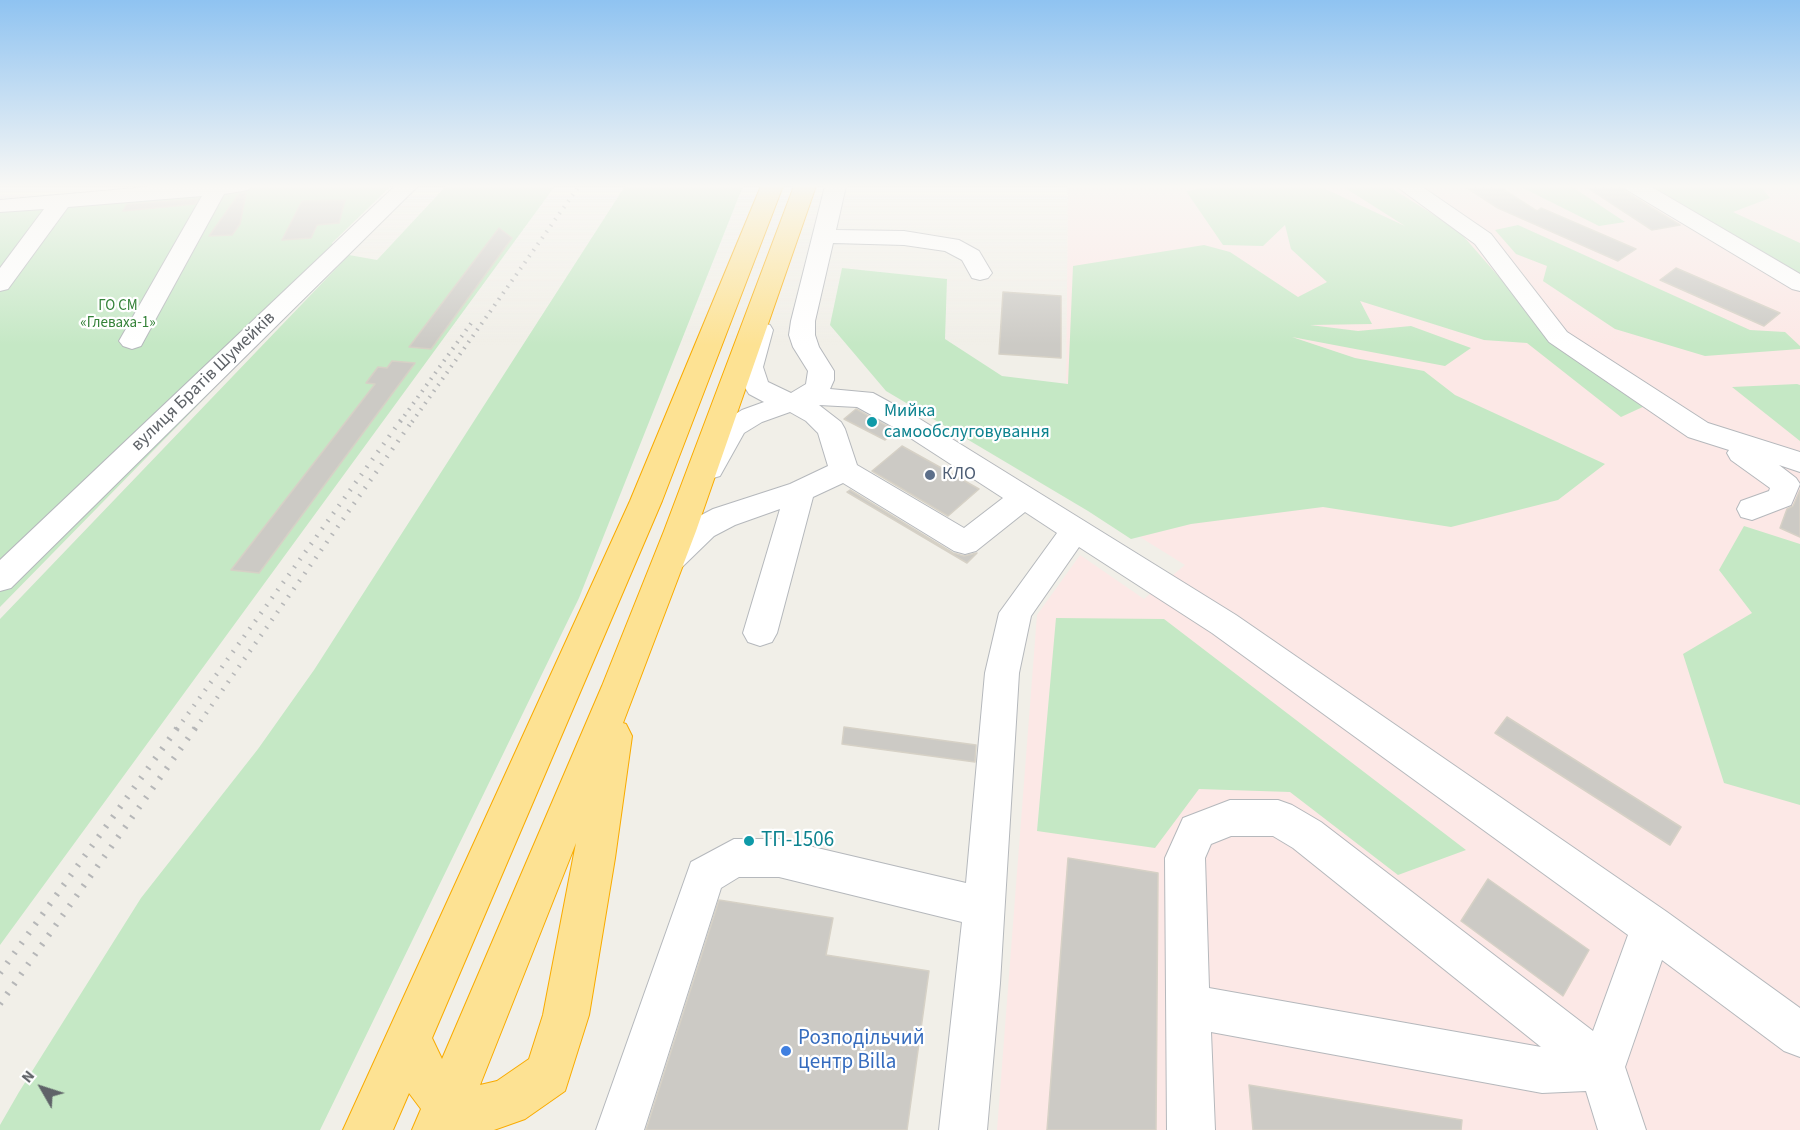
<!DOCTYPE html>
<meta charset="utf-8">
<style>
body{margin:0}
#map{position:relative;width:1800px;height:1130px;overflow:hidden;background:#f1efe8;font-family:"Source Sans 3",sans-serif}
canvas{display:block}
.north{position:absolute;left:12px;top:1058px;width:60px;height:60px;-webkit-text-stroke:4px #fff;paint-order:stroke;rotate:309deg;font-size:16px;font-weight:700;line-height:24px;text-align:center;color:#5f6368}
.north::after{content:'';display:block;margin:auto;width:21px;height:27px;background:#5f6368;clip-path:polygon(50% 0,100% 100%,50% 72%,0 100%)}
</style>
<div id="map">
<canvas width="1800" height="1130"></canvas>
<div class="north">N</div>
</div>
<script>
const c = document.querySelector('canvas').getContext('2d');
c.lineJoin = 'round';
function fillPath(path, color) { c.fillStyle = color; c.fill(path, 'evenodd'); }
const poly = rows => new Path2D(rows.map(r => 'M' + r).join(''));
function strokePath(path, color, width, dash) { c.strokeStyle = color; c.lineWidth = width; c.lineCap = dash ? 'butt' : 'round'; c.setLineDash(dash || []); c.stroke(path); }
function write(font, color, halo, rows, align = 'center') {
  c.font = font + ' "Source Sans 3",sans-serif'; c.lineWidth = 4.5; c.setLineDash([]); c.textBaseline = 'middle'; c.strokeStyle = halo; c.fillStyle = color; for (const [text, x, y, turn = 0] of rows) {
    c.save(); c.translate(x, y); c.rotate((+turn || 0) * Math.PI / 180); c.textAlign = isNaN(turn) ? turn : align; if (halo) c.strokeText(text, 0, 0); c.fillText(text, 0, 0); c.restore();
  }
}
const medical = poly([
 [1068,186,1800,186,1800,1130,997,1130,1037,615,1080,555,1144,599,1185,565,1111,519,1066,405]
]);
const green = poly([
 [252,186,391,186,332,243,336,253,345,255,0,607,0,207],
 [446,186,555,186,0,945,0,619,349,255,377,260],
 [625,186,743,186,579,598,320,1130,0,1130,0,1125,19,1092,141,898,258,749,314,670],
 [1218,186,1319,186,1405,226,1342,186,1388,186,1458,230,1506,285,1647,405,1621,417,1527,343,1484,340,1360,301,1372,324,1310,325,1358,331,1411,326,1471,348,1445,366,1292,337,1355,358,1424,371,1455,395,1605,464,1558,500,1451,527,1323,507,1191,524,1131,539,1088,511,886,391,830,325,842,268,947,279,945,339,1002,376,1068,384,1073,266,1204,245,1230,252,1298,297,1327,282,1291,249,1285,225,1263,246,1223,245,1186,191],
 [1519,186,1571,186,1625,222,1599,226],
 [1648,186,1761,186,1770,198,1733,212,1800,243,1800,275],
 [1518,225,1750,330,1785,332,1800,346,1800,349,1705,356,1615,329,1543,281,1547,266,1516,254,1495,230],
 [1797,384,1800,385,1800,441,1732,387],
 [1744,526,1800,544,1800,805,1724,783,1683,654,1752,613,1719,570],
 [1056,618,1164,619,1466,850,1398,875,1290,792,1199,789,1155,848,1037,831]
]);
const building = poly([
 [1464,186,1498,186,1537,211,1541,208,1636,249,1618,261,1498,208,1464,186],
 [1585,186,1622,186,1626,192,1680,225,1652,230,1585,186],
 [246,193,240,224,232,235,209,236,239,194,246,193],
 [198,199,195,204,123,211,127,204,198,199],
 [345,200,339,223,317,225,311,238,282,240,302,201,345,200],
 [499,228,512,238,431,349,409,347,499,228],
 [1676,268,1780,313,1764,326,1660,280,1676,268],
 [1003,292,1061,296,1061,358,999,354,1003,292],
 [392,361,415,363,259,573,231,570,375,384,366,383,378,367,387,368,392,361],
 [856,409,894,430,895,431,885,440,844,419,856,409],
 [902,446,979,489,948,516,872,471,902,446],
 [850,490,953,553,964,556,977,553,967,563,847,492,850,490],
 [1800,490,1800,537,1780,528,1787,509,1793,506,1800,490],
 [1507,717,1681,827,1670,845,1495,733,1507,717],
 [844,727,976,745,975,762,842,744,844,727],
 [1068,858,1158,873,1156,1130,1047,1130,1068,858],
 [1488,879,1589,950,1563,996,1461,921,1488,879],
 [719,900,833,918,826,955,929,971,907,1130,646,1130,719,900],
 [1249,1085,1462,1120,1461,1130,1253,1130,1249,1085]
]);
const minor = poly([
 [159,186,251,186,248,190,224,194,141,346,132,349,123,346,119,341,202,196,68,207,8,289,0,291,0,268,44,209,0,212,0,200,159,186],
 [395,186,418,186,11,588,0,591,0,560,395,186],
 [825,186,846,186,836,230,904,231,959,240,979,251,992,273,988,278,980,280,972,278,962,260,945,251,904,245,833,243,815,321,815,335,819,347,834,371,834,380,830,389,873,393,915,416,1236,615,1667,912,1800,1008,1800,1057,1784,1051,1662,960,1625,1067,1646,1130,1598,1130,1586,1091,1542,1093,1211,1032,1215,1130,1167,1130,1165,858,1183,818,1230,800,1278,800,1292,805,1321,822,1593,1031,1628,935,1212,633,1079,547,1031,616,1019,673,1000,983,987,1130,939,1130,962,922,779,877,739,877,721,888,644,1130,596,1130,691,862,734,839,779,839,966,883,985,673,999,613,1057,533,1025,512,976,551,965,554,954,551,843,483,813,497,777,633,772,642,760,646,748,642,743,633,780,509,735,525,714,536,679,570,668,574,657,570,652,562,657,554,692,520,713,509,790,484,828,466,818,433,806,421,790,412,762,422,744,433,720,476,710,479,700,476,696,469,711,438,724,421,742,410,764,402,749,394,739,378,737,367,752,325,761,323,770,325,773,330,763,367,768,382,791,393,806,384,808,371,793,347,789,335,791,321,825,186],
 [819,405,857,407,895,428,1003,498,964,528,857,465,845,429,841,422,819,405],
 [1231,836,1273,836,1293,848,1541,1047,1209,988,1205,858,1211,844,1231,836],
 [1396,186,1421,186,1491,234,1567,332,1708,423,1800,452,1800,472,1779,465,1796,478,1800,484,1791,505,1752,520,1741,517,1737,509,1741,501,1769,491,1770,488,1731,460,1727,453,1729,450,1688,437,1549,342,1475,244,1396,186],
 [1624,186,1650,186,1800,274,1800,291,1792,289,1627,190,1624,186]
]);
const highway = poly([
 [761,186,783,186,662,501,432,1038,442,1059,602,686,664,531,794,186,816,186,696,531,623,723,626,724,632,736,615,858,589,1015,565,1091,525,1119,494,1130,412,1130,421,1109,409,1093,393,1130,343,1130,630,501,761,186],
 [576,843,543,1015,529,1059,497,1081,480,1085,576,843]
]);
const railFar2 = poly([
 [400,422,472,322],
 [412,422,579,186]
]);
const railFar1 = poly([
 [177,729,401,420],
 [195,729,413,420]
]);
const rail = poly([
 [0,973,178,727],
 [0,1004,196,727]
]);
const markers = [
 [872,422,6,"#0f9aa8"],
 [930,475,6,"#5c6f8a"],
 [749,841,6,"#0f9aa8"],
 [786,1051,6,"#3f7fe0"]
];
const farParknames = [
 ["ГО СМ",118,307],
 ["«Глеваха-1»",118,324]
];
const streetNames = [
 ["вулиця Братів Шумейків",204,382,-44]
];
const cultureNames = [
 ["Мийка",884,412],
 ["самообслуговування",884,433]
];
const serviceNames = [
 ["КЛО",942,475]
];
const nearCulturenames = [
 ["ТП-1506",761,841]
];
const nearShopnames = [
 ["Розподільчий",798,1039],
 ["центр Billa",798,1063]
];
fillPath(medical, '#fce8e6');
fillPath(green, '#c5e8c5');
fillPath(building, '#cccac5');
strokePath(building, '#d6d1c6', 1.5);
strokePath(minor, '#b5b8bc', 2);
strokePath(highway, '#f9ab00', 2);
fillPath(minor, '#fff');
fillPath(highway, '#fde293');
strokePath(railFar2, '#b6b7b8', 4, [1.5, 6]);
strokePath(railFar1, '#b6b7b8', 4.5, [1.5, 8]);
strokePath(rail, '#b6b7b8', 6, [2, 10]);
const sky = c.createLinearGradient(0, 0, 0, 345);
sky.addColorStop(0, '#8fc3f1');
sky.addColorStop(0.54, '#f9f8f5');
sky.addColorStop(1, '#f9f8f500');
c.fillStyle = sky;
c.fillRect(0, 0, 1800, 345);
for (const [x, y, r, color] of markers) { const dot = new Path2D(); dot.arc(x, y, r, 0, 2 * Math.PI); c.fillStyle = color; c.fill(dot); strokePath(dot, '#fff', 2); }
write('15px', '#348238', '#fff', farParknames);
write('18px', '#5f6368', '#fff', streetNames);
write('18px', '#0d838f', '#fff', cultureNames, 'left');
write('18px', '#4e5e75', '#fff', serviceNames, 'left');
write('21px', '#0d838f', '#fff', nearCulturenames, 'left');
write('21px', '#366cbe', '#fff', nearShopnames, 'left');
</script>
